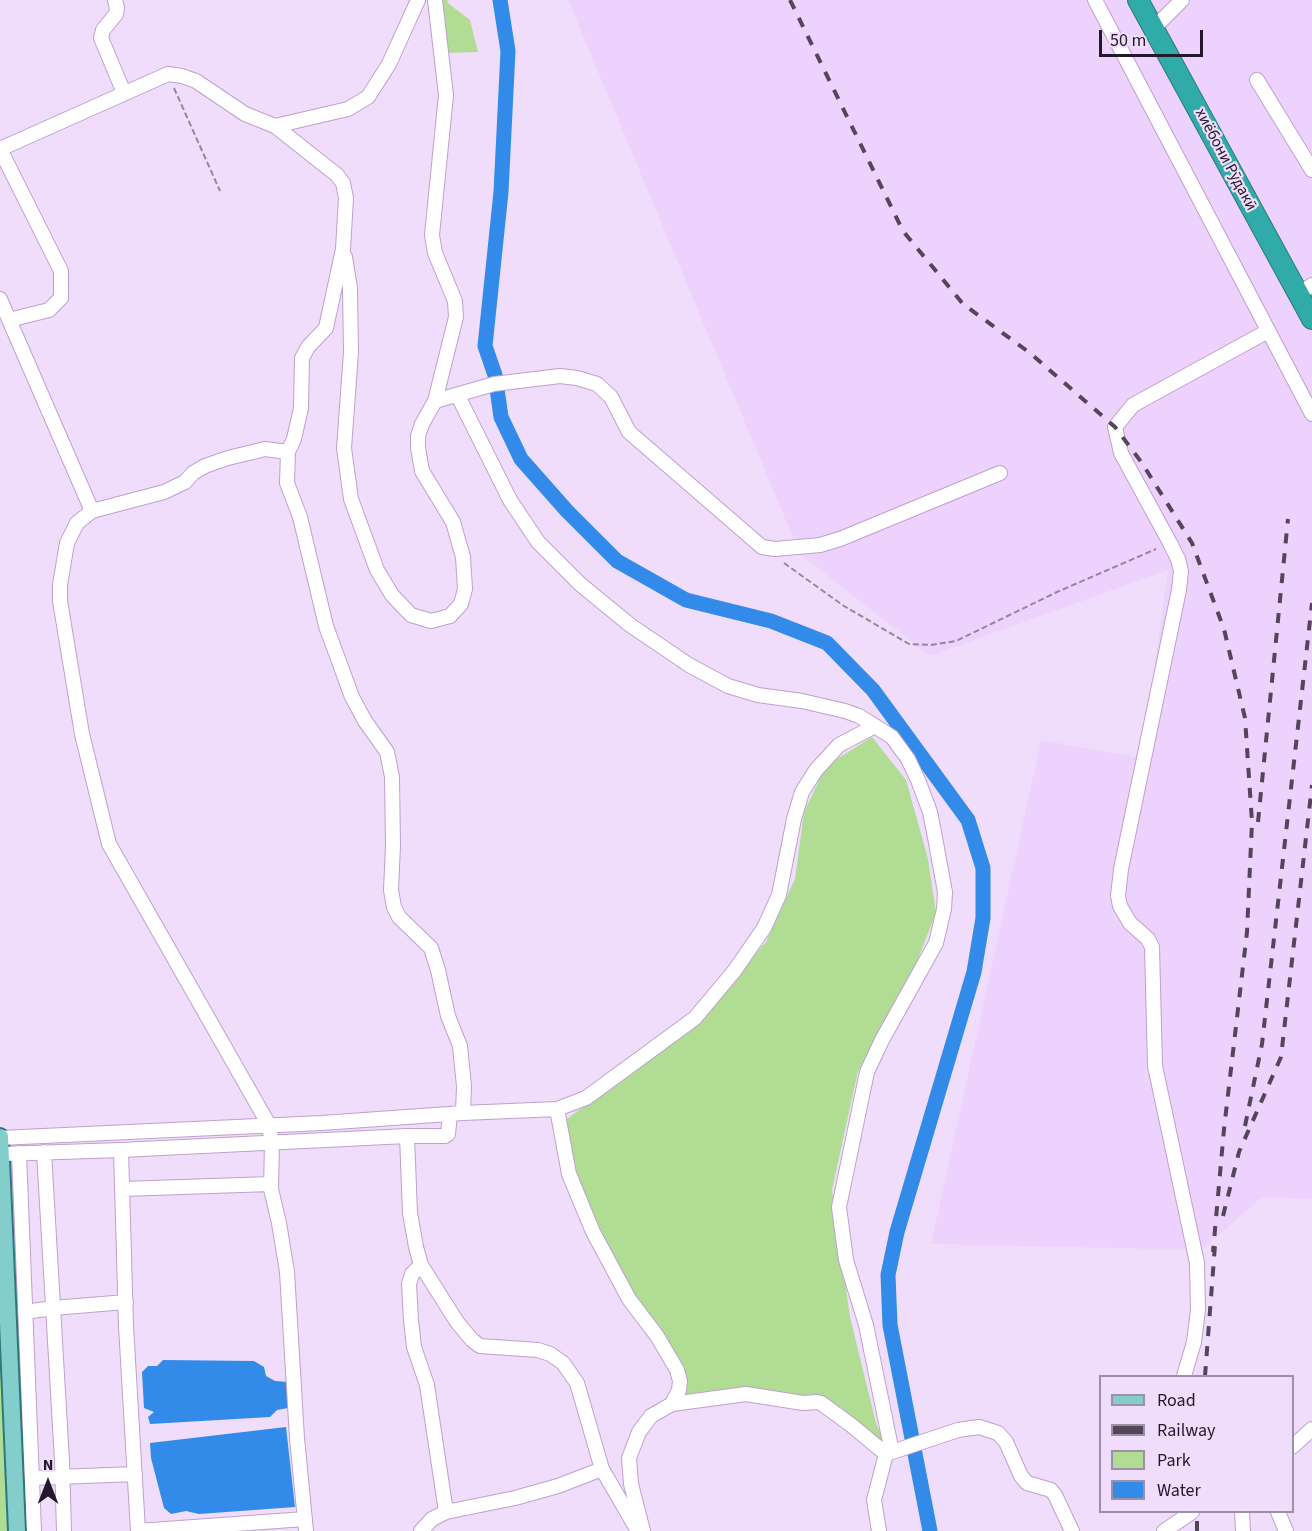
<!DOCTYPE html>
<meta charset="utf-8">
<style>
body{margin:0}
#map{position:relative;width:1312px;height:1531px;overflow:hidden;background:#f0ddfb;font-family:"Source Sans 3",sans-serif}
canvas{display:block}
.legend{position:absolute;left:1099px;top:1375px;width:195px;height:138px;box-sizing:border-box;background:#f0ddfb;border:2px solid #9e8fa8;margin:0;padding:8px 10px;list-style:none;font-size:18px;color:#24192b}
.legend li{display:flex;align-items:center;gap:12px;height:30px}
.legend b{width:30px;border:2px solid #9e8fa8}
.north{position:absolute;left:18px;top:1453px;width:60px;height:60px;-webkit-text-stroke:4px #f0ddfb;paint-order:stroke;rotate:0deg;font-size:16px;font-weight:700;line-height:24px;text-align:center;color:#24192b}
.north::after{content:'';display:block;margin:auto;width:21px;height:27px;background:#24192b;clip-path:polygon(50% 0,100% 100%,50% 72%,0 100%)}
.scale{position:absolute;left:1099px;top:30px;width:104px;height:27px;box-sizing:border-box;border:3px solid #24192b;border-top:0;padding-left:8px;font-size:18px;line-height:21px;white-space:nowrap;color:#24192b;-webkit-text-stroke:4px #f0ddfb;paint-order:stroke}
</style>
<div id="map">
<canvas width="1312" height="1531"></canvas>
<ul class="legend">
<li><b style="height:8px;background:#83cdcb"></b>Road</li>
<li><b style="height:8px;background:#53465b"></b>Railway</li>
<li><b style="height:16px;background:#b1dc94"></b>Park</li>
<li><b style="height:16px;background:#328ae9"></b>Water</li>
</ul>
<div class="north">N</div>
<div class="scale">50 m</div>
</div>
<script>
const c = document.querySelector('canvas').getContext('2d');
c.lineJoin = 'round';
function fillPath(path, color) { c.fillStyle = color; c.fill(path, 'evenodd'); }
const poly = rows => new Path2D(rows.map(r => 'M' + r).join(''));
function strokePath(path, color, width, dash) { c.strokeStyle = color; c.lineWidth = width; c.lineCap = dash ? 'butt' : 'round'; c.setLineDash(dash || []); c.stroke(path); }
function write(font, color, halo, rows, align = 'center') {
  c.font = font + ' "Source Sans 3",sans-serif'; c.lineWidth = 4.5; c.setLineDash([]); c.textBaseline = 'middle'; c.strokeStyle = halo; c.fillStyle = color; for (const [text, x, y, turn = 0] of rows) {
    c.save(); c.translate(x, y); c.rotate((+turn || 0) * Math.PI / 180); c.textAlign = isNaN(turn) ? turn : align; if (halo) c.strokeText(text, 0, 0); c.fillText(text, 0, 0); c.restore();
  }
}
const built = poly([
 [568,0,1312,0,1312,1199,1262,1197,1202,1250,931,1244,1041,740,1142,758,1168,570,930,656,800,554]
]);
const green = poly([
 [436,0,447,0,449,4,470,20,478,52,445,53],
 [872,737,906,780,928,859,936,913,912,974,858,1071,832,1190,850,1317,876,1423,888,1449,823,1400,681,1400,683,1379,631,1295,595,1230,572,1172,564,1121,686,1032,766,942,795,879,804,812,826,766],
 [0,1190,15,1531,0,1531]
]);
const water = poly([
 [163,1360,254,1361,264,1367,266,1376,275,1381,288,1382,288,1408,277,1410,270,1417,150,1424,148,1417,154,1412,144,1408,142,1372,148,1366,157,1366],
 [286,1427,295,1507,199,1514,186,1511,171,1514,164,1508,151,1458,150,1443]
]);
const canal = poly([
 [500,0,508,51,501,192,485,346,495,375,501,417,521,459,567,511,617,561,686,600,771,621,827,643,873,690,968,820,983,868,983,918,974,972,897,1232,888,1275,890,1325,930,1531]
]);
const path = poly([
 [174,88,220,191],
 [784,563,844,606,909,644,931,645,956,641,1057,592,1156,549]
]);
const minor = poly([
 [115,0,117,8,116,14,103,30,101,38,124,93],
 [1095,0,1312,414],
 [1154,28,1182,0],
 [1257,80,1312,170],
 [275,126,348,109,368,97,389,64,418,0],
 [0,149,168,74,182,76,196,81,245,114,275,126,337,175,343,183,346,198,343,249,326,328,308,347,302,358,301,408,294,439,288,452,287,483,300,517,326,626,352,697,365,721,387,752,392,777,393,845,391,890,394,907,399,917,431,948,438,970,448,1016,460,1046,464,1086,463,1113],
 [0,149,61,271,61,298,49,310,9,320],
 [345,257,350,288,351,352,344,448,351,499,377,570,392,595,411,615,431,621,450,616,461,604,465,589,463,557,453,522,422,471,418,448,418,436,422,424,435,401,456,317,455,301,435,253,432,235,446,95,435,0],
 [1298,295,1312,285],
 [0,299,92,511],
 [458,396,510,500,538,542,580,584,630,625,689,665,728,686,758,695,802,701,845,711,859,716,892,737,908,759,918,780,930,812,934,832,945,892,944,909,936,943,882,1040,867,1072,839,1207,846,1260,866,1325,892,1452],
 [435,401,494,384,560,376,577,378,597,384,611,397,629,432,762,547,775,549,820,545,840,539,1000,473],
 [288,452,265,449,228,458,205,466,193,473,185,482,164,492,92,511,77,523,67,543,60,585,60,601,82,734,109,844,269,1125,272,1143,271,1189,279,1223,287,1272,297,1438,306,1531],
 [557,1109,569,1174,593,1232,629,1299,657,1336,677,1370,680,1381,679,1390,672,1404,651,1416,639,1432,629,1458,631,1484,643,1531],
 [450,1114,448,1134,445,1136,407,1136,410,1213,416,1247,421,1265,457,1322,472,1340,480,1346,538,1350,550,1354,563,1363,577,1383,602,1469],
 [0,1138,322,1123,463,1113,557,1109,586,1098,695,1018,735,970,764,928,779,895,794,819,802,792,816,770,839,745,875,726],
 [121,1150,126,1326,138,1531],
 [44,1152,62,1461,64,1531],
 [19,1153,34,1531],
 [1,1154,121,1150,407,1136],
 [122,1189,271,1184],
 [421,1265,412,1274,409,1284,411,1320,414,1347,427,1385,446,1512],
 [25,1312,53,1308,126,1302],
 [1184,1376,1194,1342,1198,1310,1197,1263,1155,1066,1152,947,1148,939,1130,923,1120,906,1118,896,1121,869,1179,590,1181,571,1178,559,1170,543,1121,453,1115,427,1133,405,1268,331],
 [672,1404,746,1394,803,1403,817,1402,821,1403,851,1425,886,1454],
 [1292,1447,1312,1429],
 [32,1478,135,1474],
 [1242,1512,1243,1531],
 [1278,1512,1286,1531],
 [138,1531,305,1519],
 [421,1531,432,1519,446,1512,515,1498,558,1486,602,1469,638,1531],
 [879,1531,874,1500,886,1454,958,1430,979,1427,998,1433,1006,1442,1021,1476,1027,1483,1051,1490,1055,1495,1072,1531],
 [1164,1531,1192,1512]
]);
const major = poly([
 [0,1137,17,1531]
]);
const highway = poly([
 [1138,0,1312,319]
]);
const rail = poly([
 [790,0,903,231,963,304,1030,353,1115,427,1142,463,1192,543,1224,629,1245,718,1252,822,1247,932,1224,1129,1213,1252],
 [1258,822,1288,519],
 [1245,1126,1262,1044,1312,603],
 [1223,1216,1239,1152,1281,1057,1312,785],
 [1205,1376,1215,1245],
 [1197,1531,1197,1512]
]);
const streetNames = [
 ["хиёбони Рӯдакӣ",1225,160,62]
];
fillPath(built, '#eed2fe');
fillPath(green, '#b1dc94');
fillPath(water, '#328ae9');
strokePath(canal, '#328ae9', 15);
strokePath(minor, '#bea0cf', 16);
strokePath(major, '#2c787d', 20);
strokePath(highway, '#2c787d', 22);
strokePath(path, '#95869f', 2, [6, 3]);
strokePath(minor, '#fff', 14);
strokePath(major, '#83cdcb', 16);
strokePath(highway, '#30aba9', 20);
strokePath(rail, '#53465b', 4, [10, 10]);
write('16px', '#24192b', '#f0ddfb', streetNames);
</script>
